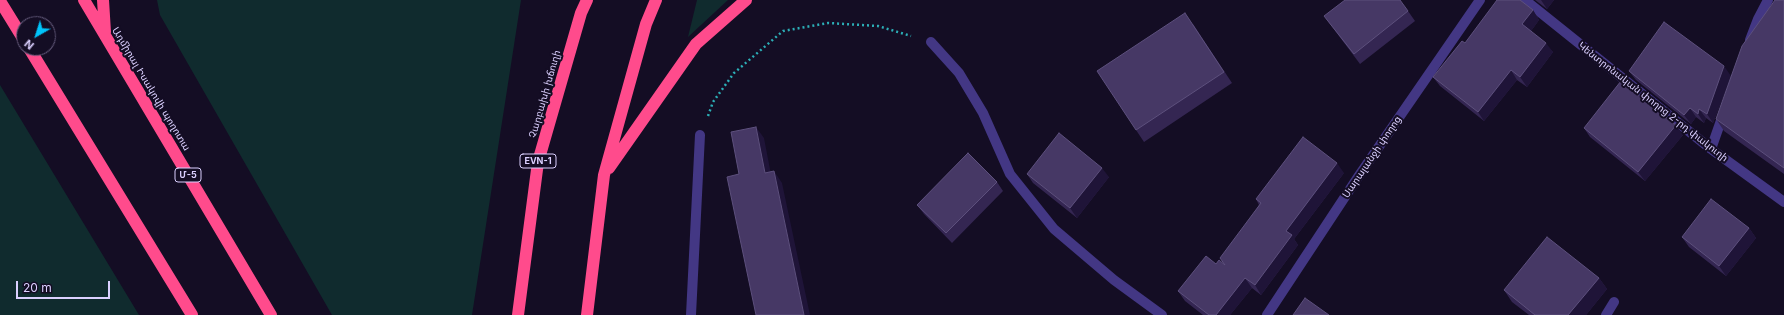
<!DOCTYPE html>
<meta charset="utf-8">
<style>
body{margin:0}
#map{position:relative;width:1784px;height:315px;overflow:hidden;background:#140d24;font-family:Inter,sans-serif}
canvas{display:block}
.north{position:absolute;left:16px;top:16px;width:40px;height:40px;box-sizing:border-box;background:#140d24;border:1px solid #645b7c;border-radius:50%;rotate:219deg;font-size:11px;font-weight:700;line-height:16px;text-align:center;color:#dbd0ff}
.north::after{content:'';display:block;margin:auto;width:14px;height:18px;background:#00c4fb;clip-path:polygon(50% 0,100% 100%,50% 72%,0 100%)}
.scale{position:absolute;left:16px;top:281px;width:94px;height:18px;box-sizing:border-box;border:2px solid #dbd0ff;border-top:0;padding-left:5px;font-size:12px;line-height:14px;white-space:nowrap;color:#dbd0ff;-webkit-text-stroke:3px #140d24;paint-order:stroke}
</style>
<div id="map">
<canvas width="1784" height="315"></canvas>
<div class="north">N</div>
<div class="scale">20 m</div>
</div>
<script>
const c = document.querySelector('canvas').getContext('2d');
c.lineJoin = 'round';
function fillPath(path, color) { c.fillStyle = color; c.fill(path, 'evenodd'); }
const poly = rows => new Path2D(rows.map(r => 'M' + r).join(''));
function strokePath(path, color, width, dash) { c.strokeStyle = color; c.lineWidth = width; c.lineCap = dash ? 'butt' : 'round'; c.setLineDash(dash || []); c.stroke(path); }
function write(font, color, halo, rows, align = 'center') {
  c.font = font + ' Inter,"Noto Sans Armenian",sans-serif'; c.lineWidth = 4; c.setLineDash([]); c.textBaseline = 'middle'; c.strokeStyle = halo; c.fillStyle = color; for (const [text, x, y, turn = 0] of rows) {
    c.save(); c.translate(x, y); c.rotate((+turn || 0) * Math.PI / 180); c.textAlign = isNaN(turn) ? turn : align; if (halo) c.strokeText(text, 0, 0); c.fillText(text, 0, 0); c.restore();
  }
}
const green = poly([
 [157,0,521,0,472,315,332,315,160,15],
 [697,0,728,0,688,37],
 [0,85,139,315,0,315]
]);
const path = poly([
 [708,116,713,102,734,73,783,31,828,23,878,26,911,36]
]);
const minor = poly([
 [1525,0,1711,149,1784,202],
 [1750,40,1758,19,1768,0],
 [931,42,959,73,983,113,1010,174,1054,229,1114,280,1162,315],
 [1711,149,1724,112],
 [691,315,700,135],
 [1267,315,1358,177,1480,0],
 [1606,315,1614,302]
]);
const highway = poly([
 [84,0,271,315],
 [103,0,105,32],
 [0,1,24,40],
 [29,48,192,315],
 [609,168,696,44,746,0],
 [518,315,538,162,581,13,587,0],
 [587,315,604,175,646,24,656,0]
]);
const wall = poly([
 [1535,0,1554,0,1547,9],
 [1784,0,1784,174,1724,131,1716,119],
 [1533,10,1539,20,1531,31,1553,52,1527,87,1517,80,1484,121,1440,86,1433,77,1465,43],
 [1408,11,1415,21,1360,64,1324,16],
 [1193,24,1232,83,1144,142,1136,130],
 [1629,71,1731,76,1713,123,1706,118,1704,123,1696,117,1691,124,1636,80],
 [1584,128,1683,135,1645,181,1590,137],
 [1344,173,1294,239,1298,245,1261,295,1252,288,1230,315,1203,315,1185,301,1178,291,1225,265,1259,205,1256,199],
 [1027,174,1109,177,1077,218,1033,183],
 [997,182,1003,191,952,243,924,214,917,205],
 [1749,228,1756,238,1726,276,1689,247,1682,237],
 [1599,278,1607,289,1586,315,1529,315,1512,302,1504,290]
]);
const shadedWall = poly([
 [1541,0,1554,0,1547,9],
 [1533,10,1539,20,1529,34,1522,24],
 [1546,43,1553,52,1527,87,1520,77],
 [1724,66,1731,76,1713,123,1707,114],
 [1511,70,1517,80,1484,121,1478,112],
 [1690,108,1696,117,1691,124,1684,115],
 [1699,109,1706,118,1704,123,1698,114],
 [1676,125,1683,135,1645,181,1638,172],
 [756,127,764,138,773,185,765,173],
 [1337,163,1344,173,1294,239,1298,245,1261,295,1255,285,1286,231],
 [1102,168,1109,177,1077,218,1070,208],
 [774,171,782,183,810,315,804,315],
 [1749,228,1756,238,1726,276,1719,266],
 [1245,278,1252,288,1230,315,1216,315],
 [1599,278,1607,289,1586,315,1568,315]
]);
const building = poly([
 [1345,0,1400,0,1408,11,1354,54,1324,16,1345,0],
 [1497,0,1520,0,1533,10,1522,24,1546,43,1520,77,1511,70,1478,112,1433,77,1462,41,1465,43,1497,0],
 [1775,0,1784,0,1784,168,1716,119,1742,46,1775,0],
 [1185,13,1224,72,1136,130,1097,71,1185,13],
 [1664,22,1724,66,1707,114,1699,109,1698,114,1690,108,1684,115,1629,71,1664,22],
 [1621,81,1676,125,1638,172,1584,128,1621,81],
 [756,127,765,173,774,171,804,315,756,315,727,177,739,174,731,132,756,127],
 [1059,133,1102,168,1070,208,1027,174,1059,133],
 [1303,137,1337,163,1286,231,1292,235,1255,285,1245,278,1216,315,1209,315,1178,291,1206,256,1216,264,1219,260,1225,265,1220,258,1261,203,1256,199,1303,137],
 [968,153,997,182,946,233,917,205,968,153],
 [1711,199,1749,228,1719,266,1682,237,1711,199],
 [1547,237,1599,278,1568,315,1535,315,1504,290,1547,237],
 [1305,298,1329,315,1293,315,1305,298]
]);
const shields = [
 [538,161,36],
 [188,175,26]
];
const shieldNames = [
 ["EVN-1",538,161],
 ["Մ-5",188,175]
];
const streetNames = [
 ["Ադմիրալ Իսակովի պողոտա",151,89,59],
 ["Չարբախի խճուղի",545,94,-74],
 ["Կենտրոնական փողոց 2-րդ փակուղի",1653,102,38],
 ["Սարալանջի փողոց",1372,157,-56]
];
fillPath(green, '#102b2e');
strokePath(path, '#2cafb7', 2.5, [2, 3]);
strokePath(minor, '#433784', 10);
strokePath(highway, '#ff4b8c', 12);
fillPath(wall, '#342652');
fillPath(shadedWall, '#1f1438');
fillPath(building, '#463865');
strokePath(building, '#5d507d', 1);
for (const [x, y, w] of shields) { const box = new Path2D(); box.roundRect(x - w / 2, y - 7, w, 14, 3); c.fillStyle = '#140d24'; c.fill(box); strokePath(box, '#dbd0ff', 1); }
write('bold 9px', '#dbd0ff', null, shieldNames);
write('10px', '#dbd0ff', '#140d24', streetNames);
</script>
